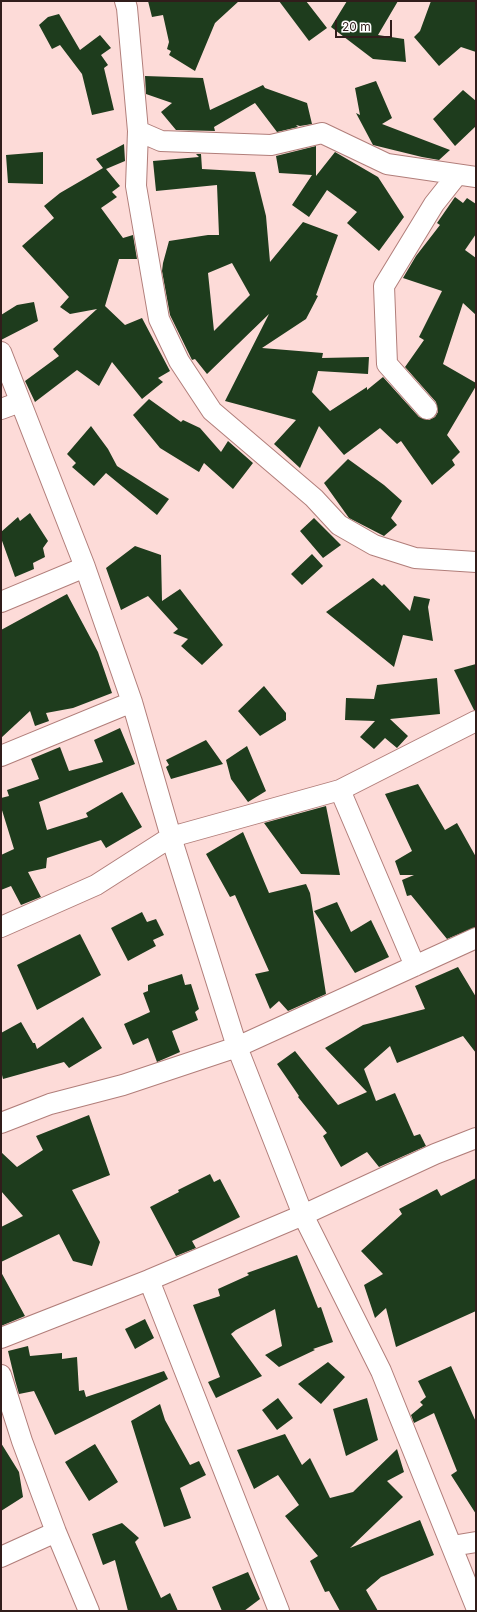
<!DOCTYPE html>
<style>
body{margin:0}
#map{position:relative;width:477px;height:1612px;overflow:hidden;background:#fddbd8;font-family:Inter,sans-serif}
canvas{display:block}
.frame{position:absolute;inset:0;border:2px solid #311d1b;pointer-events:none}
.scale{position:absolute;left:335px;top:20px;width:57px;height:18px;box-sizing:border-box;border:2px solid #311d1b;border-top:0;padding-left:5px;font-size:12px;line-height:14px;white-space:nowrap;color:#311d1b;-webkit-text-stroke:3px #fff;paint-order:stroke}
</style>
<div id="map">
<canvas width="477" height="1612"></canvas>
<div class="frame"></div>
<div class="scale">20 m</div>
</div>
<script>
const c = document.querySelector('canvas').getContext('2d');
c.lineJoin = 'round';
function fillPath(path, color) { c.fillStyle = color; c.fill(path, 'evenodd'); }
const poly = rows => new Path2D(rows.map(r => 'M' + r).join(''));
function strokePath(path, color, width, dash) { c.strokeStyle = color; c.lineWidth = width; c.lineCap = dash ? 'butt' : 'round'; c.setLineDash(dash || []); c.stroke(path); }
const building = poly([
 [148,1,239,1,215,23,195,71,169,55,171,51,167,49,169,42,163,15,152,17],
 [279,1,306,1,327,28,309,41],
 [347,1,398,1,378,35,404,39,406,62,373,59,331,27],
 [431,1,476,1,476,52,461,47,439,66,414,37,420,31],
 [59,14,80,50,100,35,111,48,101,55,108,65,104,68,114,110,92,115,82,74,60,45,52,49,39,25,48,17],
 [145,76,203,78,210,110,263,85,265,88,307,103,312,124,300,126,296,125,298,127,277,132,255,103,214,127,215,131,176,130,161,112,172,103,146,94],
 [376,81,392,118,382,124,450,150,439,160,422,157,373,145,356,113,360,115,355,88],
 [463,90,476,101,476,126,455,146,433,119],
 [124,144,125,161,106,169,120,186,112,192,117,197,101,208,123,238,133,235,137,259,119,259,105,306,125,325,142,318,170,371,158,378,163,382,142,399,112,362,99,386,77,370,35,402,25,381,59,356,53,349,97,309,70,314,60,307,69,297,22,246,54,218,44,206,60,193,103,168,96,159],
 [316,146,316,176,335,152,378,177,404,217,379,251,347,223,357,212,327,190,309,217,292,205,312,175,279,173,276,156],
 [43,152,43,184,8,183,6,155],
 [196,154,201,154,202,169,255,172,266,216,270,262,303,222,338,235,316,295,318,296,306,319,262,348,323,353,322,358,369,357,368,374,318,371,312,392,330,411,367,387,367,390,383,377,419,417,429,420,435,417,438,412,436,402,405,367,424,340,419,337,442,291,403,278,416,256,440,225,437,223,455,197,463,203,467,198,476,204,476,234,465,250,476,258,476,315,463,303,443,364,476,383,476,386,447,435,460,452,452,460,455,465,432,485,401,441,397,444,380,428,344,455,319,426,300,468,274,444,296,420,225,401,269,314,207,374,195,359,192,360,170,315,162,271,163,263,169,241,208,235,219,235,217,185,156,191,153,161,199,157],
 [232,263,250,295,214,331,208,273],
 [34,302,38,321,1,340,1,315,17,305],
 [149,399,181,422,183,420,200,428,221,452,228,441,253,463,233,489,204,463,199,472,160,448,133,415],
 [91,426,108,449,117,466,169,499,157,515,106,473,94,486,72,467,76,463,67,454],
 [348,459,384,485,402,501,391,518,397,525,384,536,349,518,324,483],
 [30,513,48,541,43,548,45,557,33,563,34,569,15,577,1,538,1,532,18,517,20,521],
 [314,518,341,545,323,558,300,531],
 [135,546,161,555,162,601,180,589,223,645,202,665,181,646,188,639,173,633,178,629,148,596,121,610,106,568],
 [312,554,323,566,302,585,291,574],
 [373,578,382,586,384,584,410,611,414,596,430,599,428,607,433,641,403,635,394,667,326,612],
 [67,594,98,652,112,693,73,708,46,713,49,721,35,726,30,711,1,738,1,630],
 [476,664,476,710,474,710,454,670],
 [437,678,440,714,390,719,408,736,397,748,385,738,374,749,360,737,375,721,345,720,346,698,374,699,377,685],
 [264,686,286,713,286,720,260,736,238,711],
 [120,728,135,764,39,802,47,830,88,817,86,813,122,792,142,827,106,848,101,840,47,858,46,868,28,872,41,897,21,905,11,886,1,890,1,855,14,849,1,807,1,798,9,796,7,790,39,779,31,759,60,747,69,771,103,762,94,740],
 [206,740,223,764,171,779,166,767,169,765,166,760],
 [247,746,266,791,248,802,231,779,226,760],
 [418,784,445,830,457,823,476,857,476,927,447,939,411,895,407,896,402,880,414,875,400,875,395,861,412,851,385,794],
 [326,806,340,875,301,874,264,823],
 [243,832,269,893,306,884,310,893,326,994,288,1011,279,1001,270,1009,255,974,269,971,235,895,230,897,206,854],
 [337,902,351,932,371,920,389,957,355,973,314,911],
 [142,912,147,922,156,919,164,935,153,940,156,946,128,961,111,928],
 [80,934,101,975,37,1010,17,965],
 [458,967,476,997,476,1053,463,1036,397,1063,390,1046,364,1069,376,1101,395,1093,414,1136,420,1134,426,1146,379,1167,367,1152,341,1167,323,1136,327,1133,298,1097,299,1096,277,1064,295,1051,338,1105,367,1092,325,1048,363,1025,425,1009,415,986],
 [182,974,185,985,191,984,199,1009,195,1012,198,1020,172,1031,180,1052,157,1062,148,1038,133,1045,124,1024,150,1012,143,993,148,991,148,985],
 [83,1017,102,1048,69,1068,64,1062,3,1079,1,1071,1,1033,21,1022,33,1043,35,1043,37,1049],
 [89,1115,110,1175,72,1190,100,1242,92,1266,73,1261,59,1234,1,1262,1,1227,23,1216,1,1191,1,1152,17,1167,43,1150,36,1136],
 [210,1174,214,1182,220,1179,240,1217,192,1241,196,1248,176,1256,150,1207,179,1192,178,1190],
 [476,1178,476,1311,396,1347,386,1308,375,1318,364,1285,383,1274,361,1251,402,1214,399,1209,437,1189,441,1196],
 [297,1255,318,1308,321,1307,333,1342,313,1349,315,1350,279,1367,265,1355,282,1346,275,1309,236,1330,231,1334,262,1376,216,1398,208,1382,220,1377,193,1305,220,1296,218,1289,249,1275,247,1273],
 [1,1272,25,1316,1,1326],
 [145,1319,154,1338,135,1349,125,1329],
 [28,1346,30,1356,62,1353,62,1359,77,1357,79,1391,84,1390,86,1397,164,1371,168,1379,55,1435,34,1391,19,1394,15,1380,8,1351],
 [328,1362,345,1377,321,1404,298,1384],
 [451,1366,476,1422,476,1514,451,1475,457,1471,434,1413,414,1423,411,1415,423,1405,420,1402,426,1397,418,1381],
 [278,1398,293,1418,277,1430,262,1410],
 [367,1398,378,1440,346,1456,333,1409],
 [160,1404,165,1420,190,1465,199,1461,206,1475,180,1488,191,1518,164,1527,131,1421],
 [285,1434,302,1465,310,1458,330,1498,353,1492,397,1449,404,1472,387,1481,403,1497,350,1548,420,1520,434,1555,381,1577,366,1590,378,1611,340,1611,329,1591,325,1592,310,1561,318,1556,285,1516,299,1505,278,1475,254,1489,237,1450],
 [1,1443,19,1472,23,1497,1,1511],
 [95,1444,118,1482,89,1501,65,1462],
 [122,1523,139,1538,135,1542,161,1598,170,1593,178,1611,128,1611,115,1560,103,1565,92,1534],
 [248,1572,260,1599,244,1611,222,1611,212,1587]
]);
const minor = poly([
 [125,1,127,8,138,131,136,186,159,319,179,361,212,411,314,498,339,525,374,545,415,558,476,562],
 [138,131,161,141,271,145,322,133,387,164,476,177],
 [1,352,85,567,132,702,171,837,237,1047,303,1215,381,1371,476,1607],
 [1,409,20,402],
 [427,409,387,364,384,286,434,204,457,175],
 [1,602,85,567],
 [1,756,132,702],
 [340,790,415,966],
 [1,927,96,885,171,837,340,790,476,721],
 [1,1123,50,1104,123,1085,237,1047,476,938],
 [149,1280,279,1611],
 [1,1338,149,1280,303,1215,435,1154,476,1138],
 [1,1375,22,1441,56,1532,89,1611],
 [452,1546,476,1542],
 [1,1557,56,1532]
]);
fillPath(building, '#1e3c1d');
strokePath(minor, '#b17e7a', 22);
strokePath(minor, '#fff', 20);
</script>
